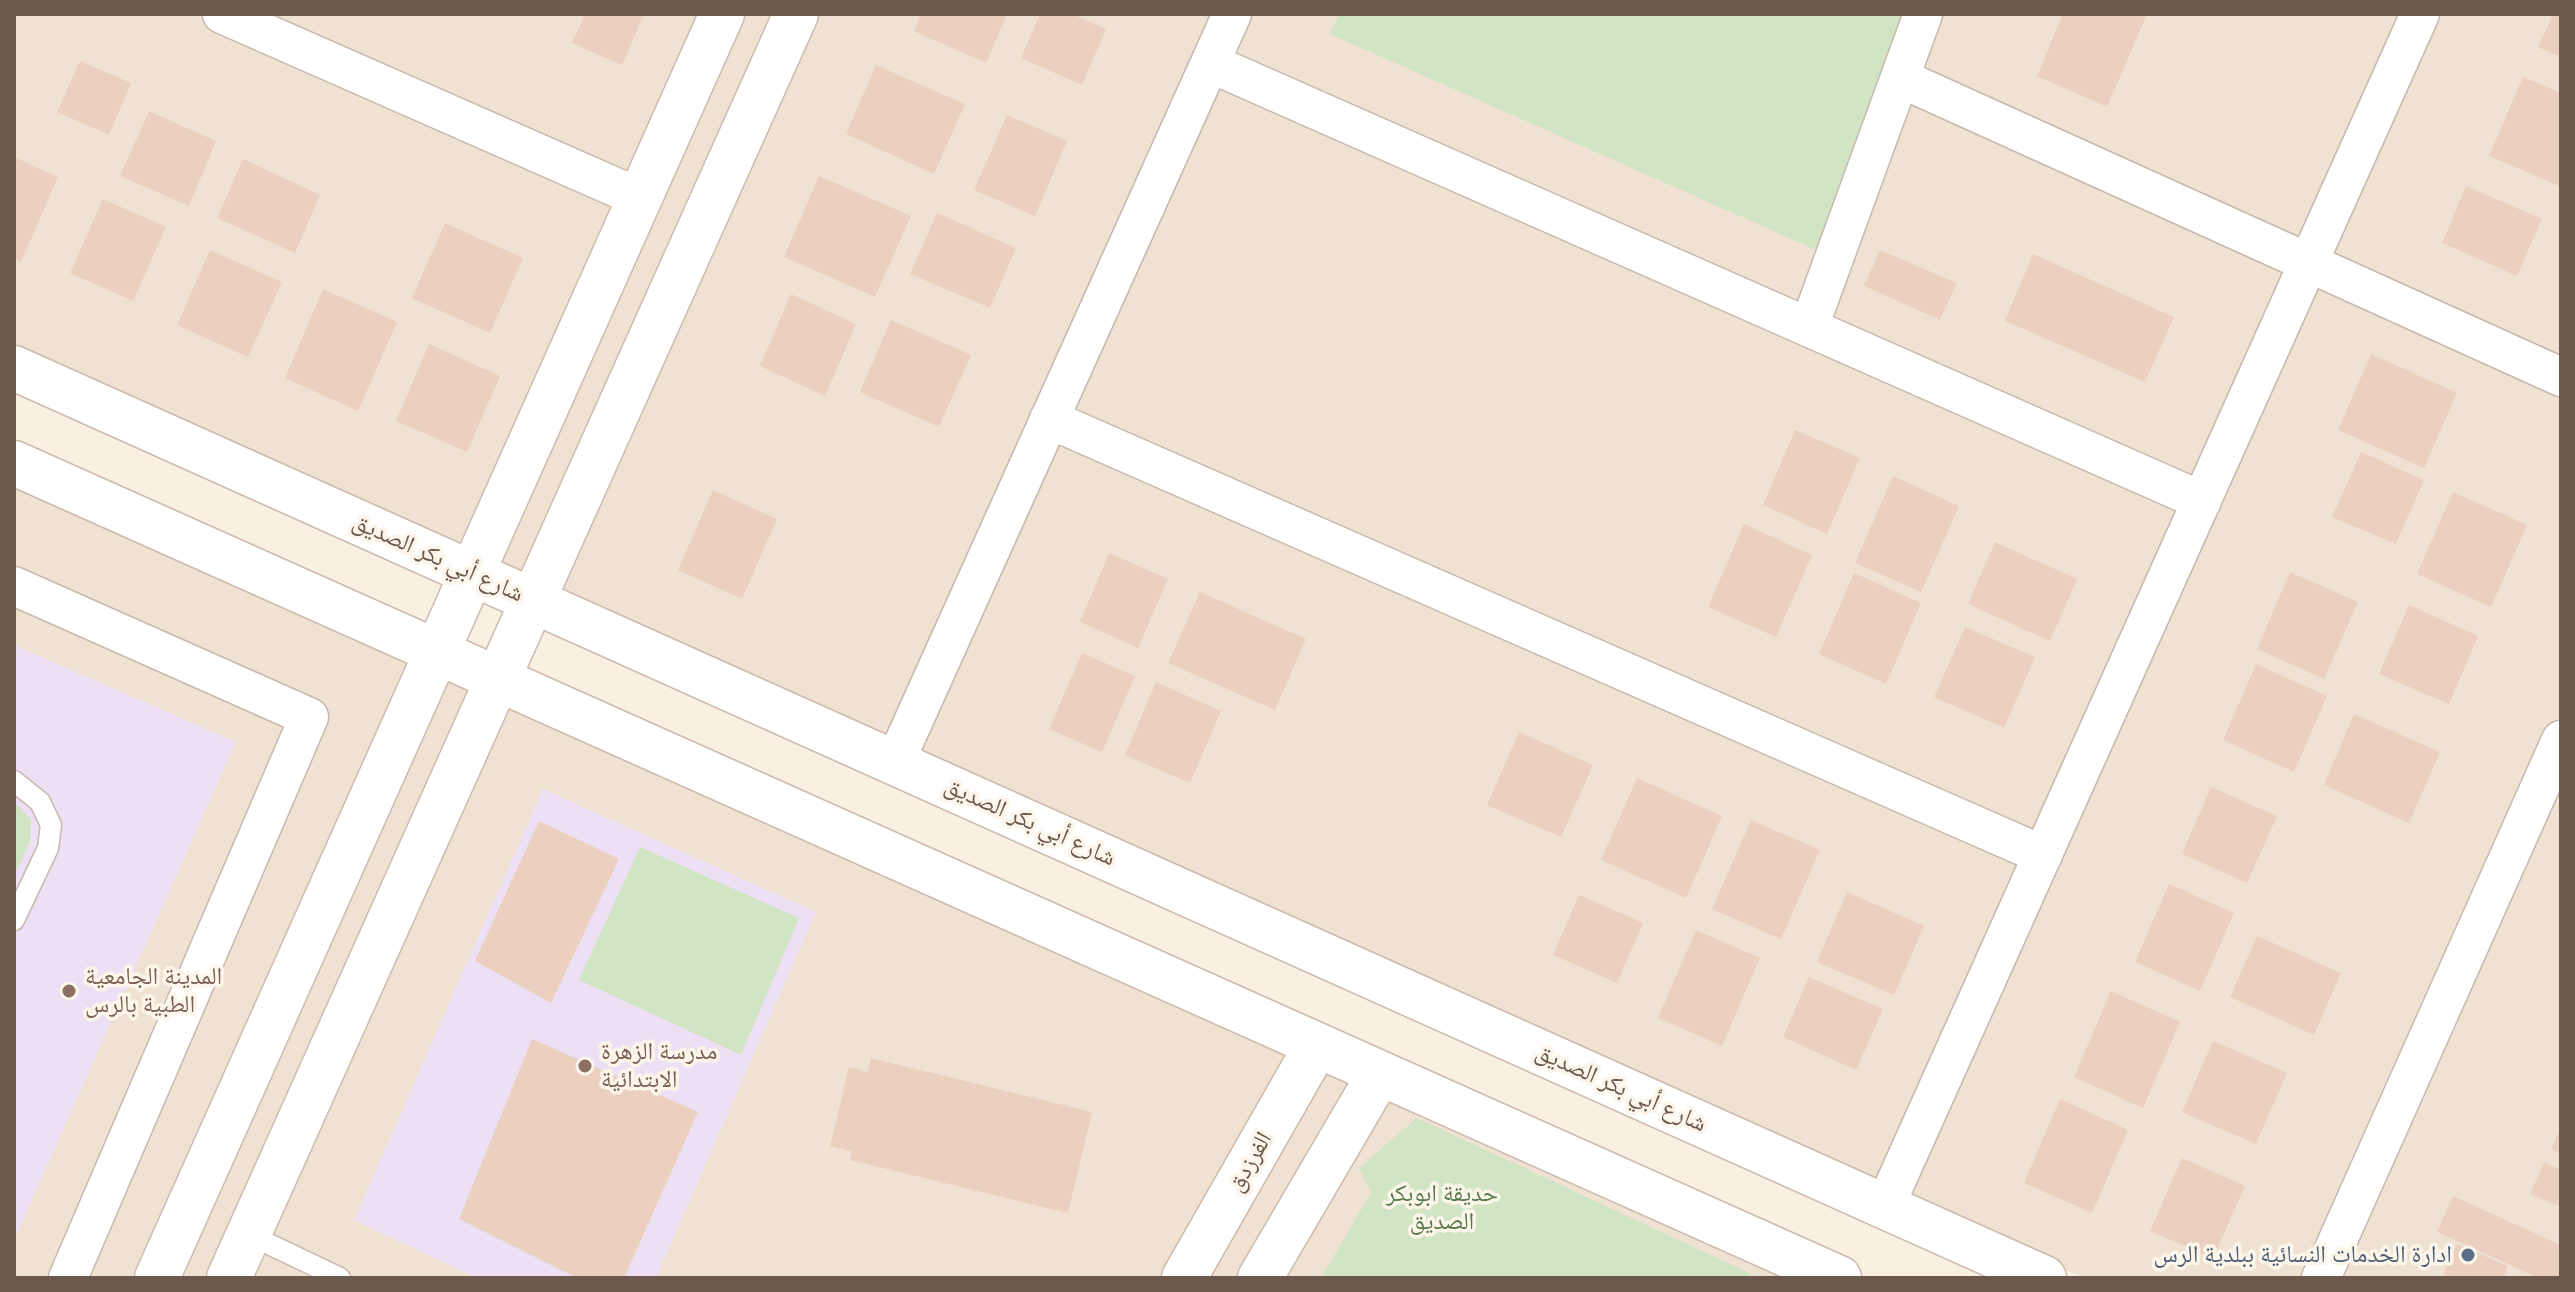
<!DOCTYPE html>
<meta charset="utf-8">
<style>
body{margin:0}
#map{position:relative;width:2575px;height:1292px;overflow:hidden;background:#f9f0e4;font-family:Figtree,sans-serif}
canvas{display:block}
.frame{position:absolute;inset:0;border:16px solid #6d584d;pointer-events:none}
</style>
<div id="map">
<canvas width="2575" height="1292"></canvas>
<div class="frame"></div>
</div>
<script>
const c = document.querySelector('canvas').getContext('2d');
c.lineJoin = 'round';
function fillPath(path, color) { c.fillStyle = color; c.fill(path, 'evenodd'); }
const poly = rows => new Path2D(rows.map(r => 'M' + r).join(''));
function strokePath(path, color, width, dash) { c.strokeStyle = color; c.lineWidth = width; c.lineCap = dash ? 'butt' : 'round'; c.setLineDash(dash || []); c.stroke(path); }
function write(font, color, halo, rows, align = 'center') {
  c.font = font + ' Figtree,"Noto Naskh Arabic",sans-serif'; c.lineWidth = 7; c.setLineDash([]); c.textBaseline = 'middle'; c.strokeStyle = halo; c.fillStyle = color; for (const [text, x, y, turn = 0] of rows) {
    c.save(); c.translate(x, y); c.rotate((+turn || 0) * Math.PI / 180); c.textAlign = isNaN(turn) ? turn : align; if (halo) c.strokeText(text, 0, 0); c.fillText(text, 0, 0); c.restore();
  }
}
const residential = poly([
 [14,14,2561,14,2561,1278,2084,1278,1285,925,14,349],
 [14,473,1788,1278,14,1278]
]);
const education = poly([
 [14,645,236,742,14,1240],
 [543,789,816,912,656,1278,476,1278,354,1220]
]);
const green = poly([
 [1339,14,1908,14,1821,252,1330,34],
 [14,802,31,819,30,842,14,876],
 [640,847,799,918,741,1055,579,980],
 [1417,1118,1760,1278,1321,1278,1371,1193,1359,1168]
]);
const building = poly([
 [585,14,644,14,622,65,572,43],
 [921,14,1007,14,986,63,914,31],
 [1040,14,1072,14,1106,29,1082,85,1021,58],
 [2063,14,2147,14,2107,107,2037,76],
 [2553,14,2561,14,2561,57,2538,47],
 [80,61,131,83,109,135,57,112],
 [876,65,965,104,934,174,846,134],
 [2523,77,2561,93,2561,187,2489,156],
 [149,111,216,141,189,206,120,176],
 [1007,115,1067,141,1035,216,974,190],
 [14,157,58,177,21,262,14,259],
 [243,159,320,195,295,253,217,218],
 [819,176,911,216,875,297,784,257],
 [2466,186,2542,219,2517,276,2442,243],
 [103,199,166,227,133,301,70,273],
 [937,213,1016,248,990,308,910,274],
 [445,223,523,258,490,333,412,298],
 [210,250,282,282,248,357,177,325],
 [1880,250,1957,283,1940,320,1864,286],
 [2033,254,2174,317,2145,382,2005,321],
 [323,289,397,322,358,411,285,378],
 [791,294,856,324,825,396,760,366],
 [891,320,971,355,939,427,860,392],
 [429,344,500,376,467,452,396,421],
 [2371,354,2457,393,2424,468,2338,430],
 [1795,430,1860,458,1827,534,1763,505],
 [2361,452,2424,480,2396,544,2332,517],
 [1893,476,1959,506,1921,592,1855,563],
 [713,490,777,519,742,599,678,570],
 [2453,492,2527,525,2491,607,2417,574],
 [1744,524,1812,555,1776,637,1708,607],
 [1995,542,2077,579,2050,641,1968,604],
 [1109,553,1168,579,1138,648,1080,622],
 [2290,572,2358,602,2324,679,2257,649],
 [1854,573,1921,603,1886,684,1819,654],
 [1200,592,1306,639,1275,710,1168,663],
 [2409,605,2478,636,2449,704,2379,674],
 [1965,627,2035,657,2004,728,1934,697],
 [1082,653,1135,676,1102,752,1049,729],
 [2256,664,2327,696,2294,772,2223,740],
 [1156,682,1221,711,1190,783,1125,755],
 [2354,714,2440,752,2409,823,2324,785],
 [1519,732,1593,765,1561,837,1487,805],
 [1637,778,1722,816,1686,898,1601,860],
 [2211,787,2277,816,2247,883,2182,854],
 [1751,820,1820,850,1781,939,1712,909],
 [539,821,619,859,551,1003,475,961],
 [2169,884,2234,913,2200,991,2135,962],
 [1847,892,1924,926,1894,995,1817,962],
 [1579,895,1643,923,1617,983,1553,955],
 [1696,930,1760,958,1722,1046,1658,1018],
 [2257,936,2341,973,2314,1035,2230,997],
 [1809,977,1883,1009,1856,1070,1783,1037],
 [2111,991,2180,1022,2143,1108,2074,1077],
 [532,1039,698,1112,624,1278,577,1278,459,1219],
 [2213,1041,2287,1073,2256,1144,2182,1112],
 [871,1058,1092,1112,1068,1213,850,1160,852,1151,830,1146,849,1067,868,1072],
 [2060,1099,2128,1130,2092,1213,2024,1183],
 [2561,1127,2561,1154,2551,1149],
 [2182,1158,2245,1186,2213,1258,2150,1231],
 [2544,1162,2561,1170,2561,1207,2530,1194],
 [2453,1196,2561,1245,2561,1278,2539,1278,2437,1232],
 [2457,1244,2508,1266,2503,1278,2442,1278]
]);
const lane = poly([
 [14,781,40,802,51,825,48,848,14,920],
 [248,1234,340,1278]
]);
const street = poly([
 [222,14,640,198],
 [1210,63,2202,501],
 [1900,78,2561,377],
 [1809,327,1923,14],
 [1049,419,2043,855],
 [14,586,309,717,68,1278],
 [895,762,1232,14],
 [1885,1206,2420,14],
 [2321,1278,2561,740]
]);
const secondary = poly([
 [14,368,2044,1278],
 [14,463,1839,1278],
 [157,1278,722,14],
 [229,1278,796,14],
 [1184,1278,1317,1045],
 [1260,1278,1380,1073]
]);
const markers = [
 [69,991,8,"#8d6e63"],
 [585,1066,8,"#8d6e63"],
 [2468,1255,8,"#5c6f8a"]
];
const streetNames = [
 ["شارع أبي بكر الصديق",438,558,24],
 ["شارع أبي بكر الصديق",1030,822,24],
 ["شارع أبي بكر الصديق",1621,1088,24],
 ["الفرزدق",1250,1162,-60]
];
const educationNames = [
 ["المدينة الجامعية",85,977],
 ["الطبية بالرس",85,1005],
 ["مدرسة الزهرة",601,1052],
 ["الابتدائية",601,1080]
];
const parkNames = [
 ["حديقة ابوبكر",1442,1194],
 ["الصديق",1442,1222]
];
const serviceNames = [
 ["ادارة الخدمات النسائية ببلدية الرس",2452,1255]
];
fillPath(residential, '#efe2d3');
fillPath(education, '#ede0f5');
fillPath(green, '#d1e4c4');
fillPath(building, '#ebd0bf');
strokePath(lane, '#c8b8ac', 23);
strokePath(street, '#c8b8ac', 41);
strokePath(secondary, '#cdbaac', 47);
strokePath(lane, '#fff', 20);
strokePath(street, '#fff', 38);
strokePath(secondary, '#fff', 44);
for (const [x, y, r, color] of markers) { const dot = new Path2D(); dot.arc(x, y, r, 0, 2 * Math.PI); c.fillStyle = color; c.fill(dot); strokePath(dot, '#fcf5e9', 3); }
write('24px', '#6d584d', '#fcf5e9', streetNames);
write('24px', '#785e54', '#fcf5e9', educationNames, 'left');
write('24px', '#57784a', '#fcf5e9', parkNames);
write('24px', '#4e5e75', '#fcf5e9', serviceNames, 'right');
</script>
